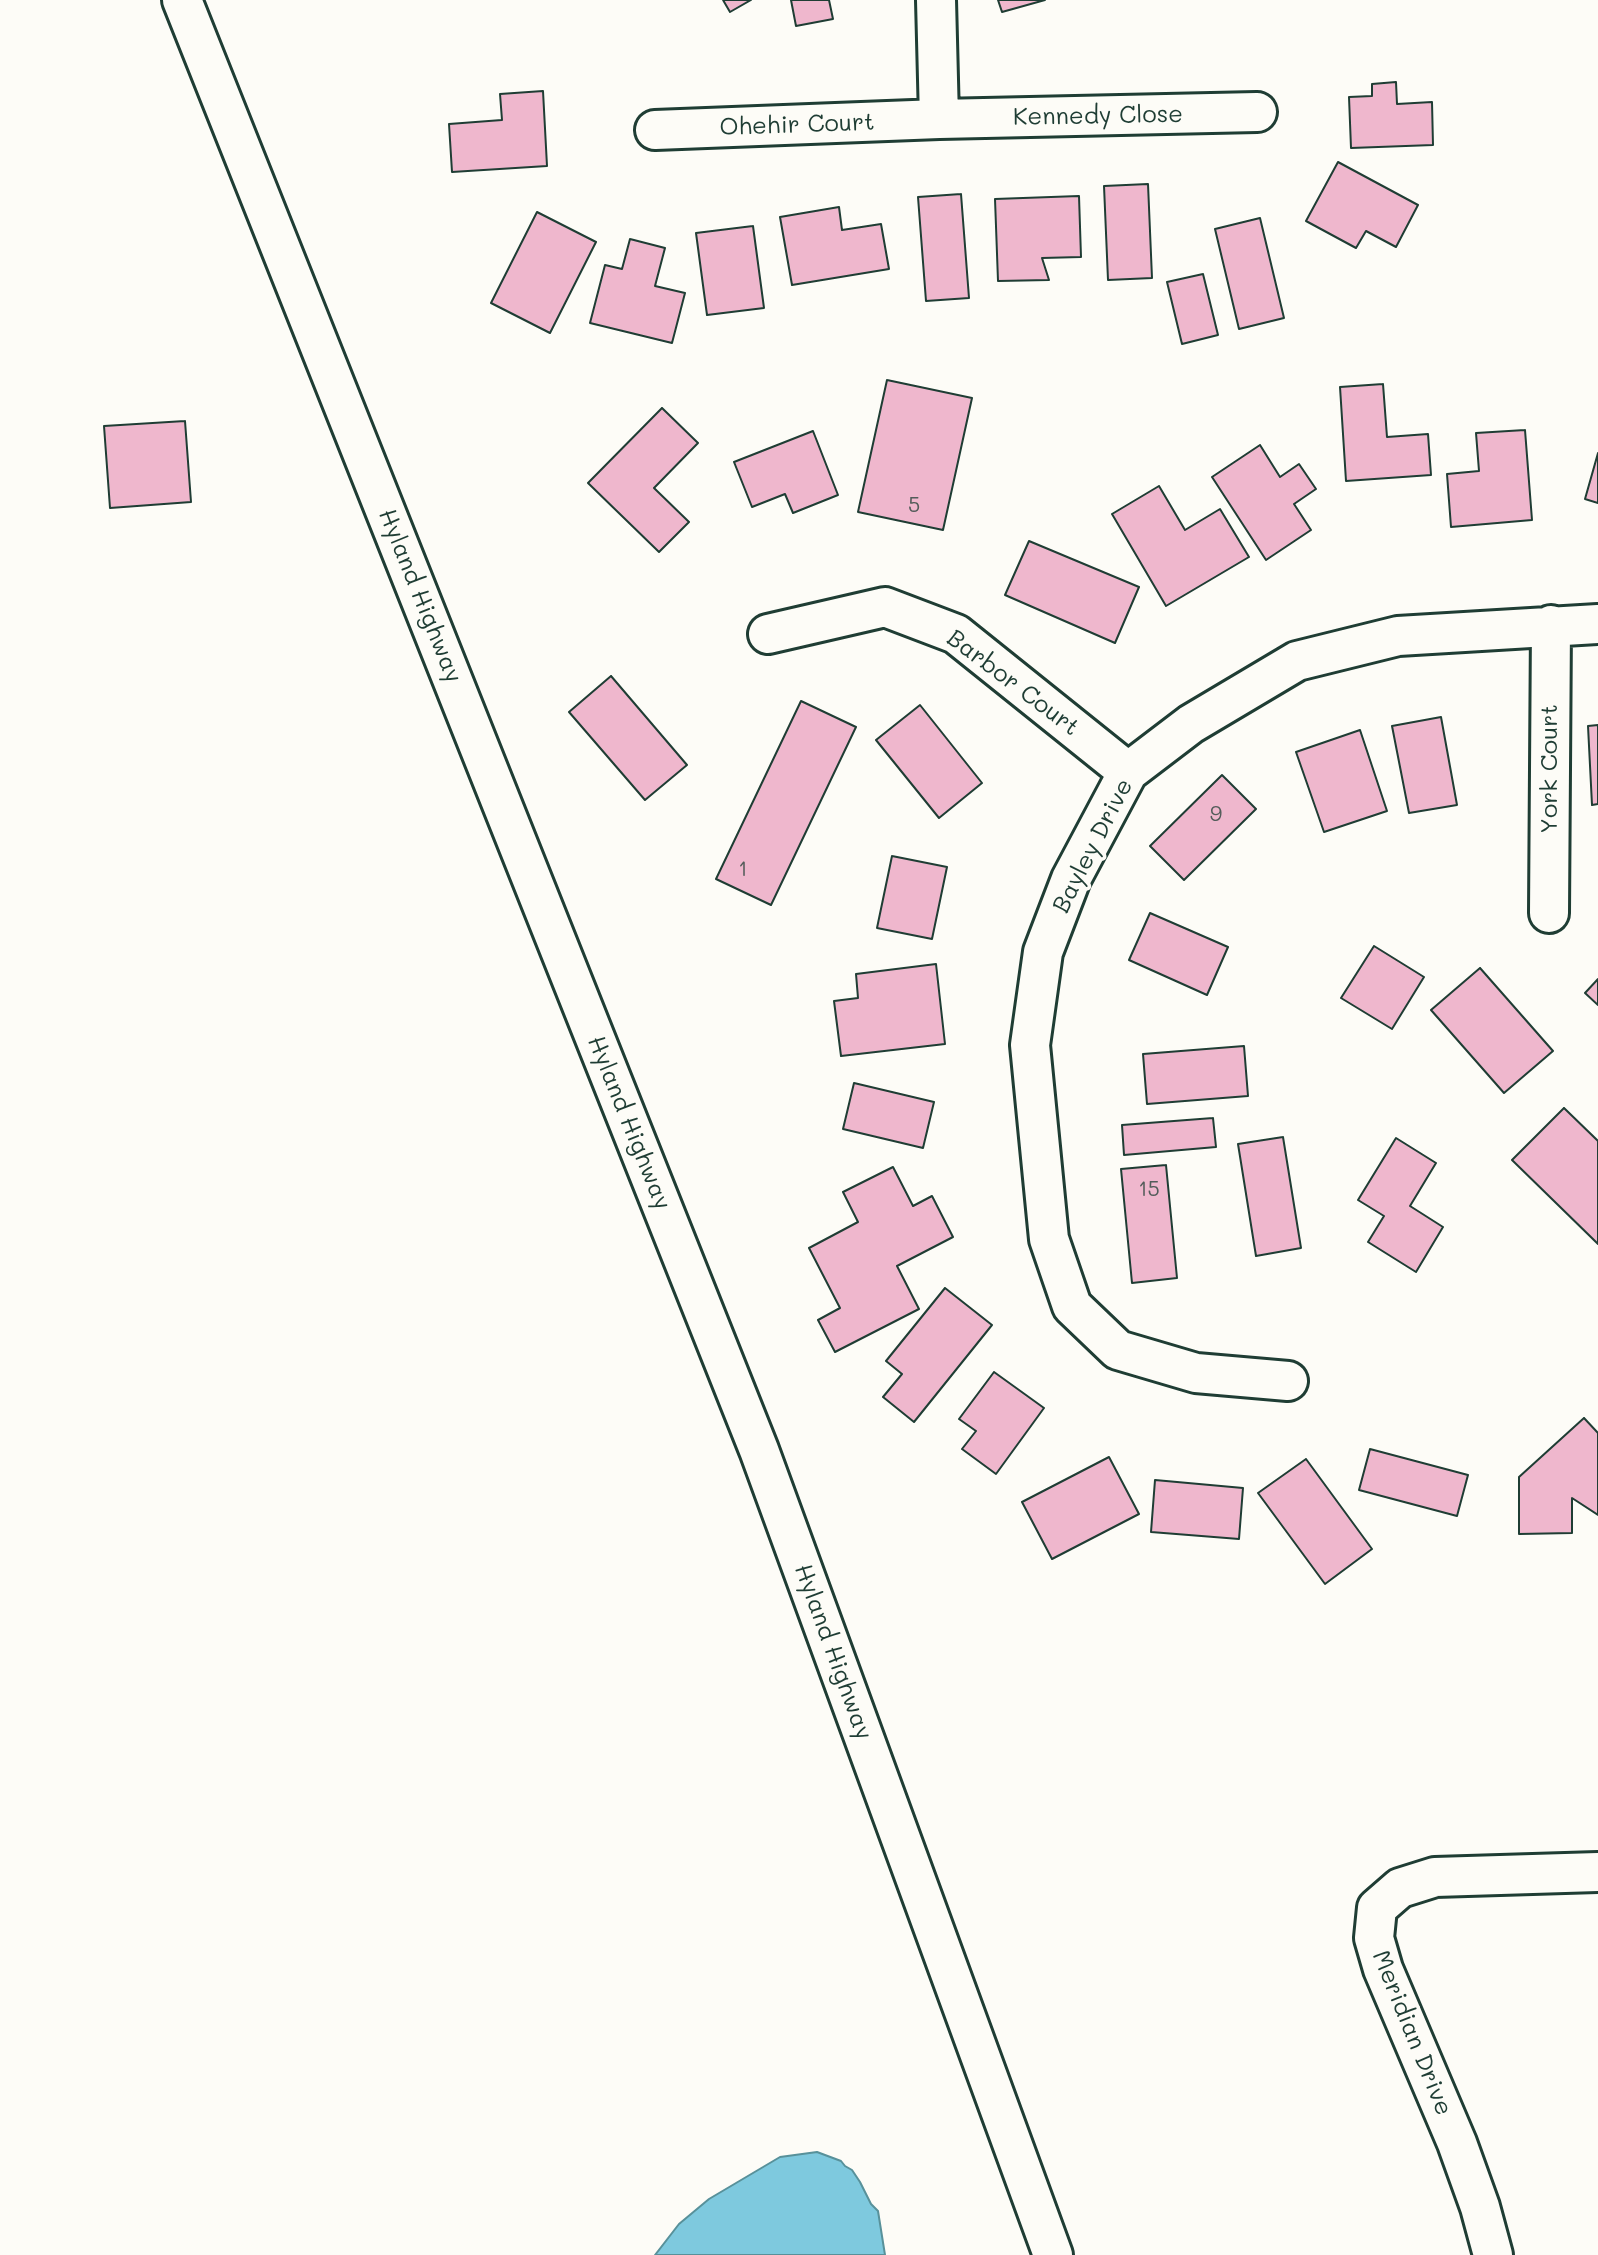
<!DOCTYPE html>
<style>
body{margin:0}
canvas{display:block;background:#fdfcf7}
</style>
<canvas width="1598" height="2255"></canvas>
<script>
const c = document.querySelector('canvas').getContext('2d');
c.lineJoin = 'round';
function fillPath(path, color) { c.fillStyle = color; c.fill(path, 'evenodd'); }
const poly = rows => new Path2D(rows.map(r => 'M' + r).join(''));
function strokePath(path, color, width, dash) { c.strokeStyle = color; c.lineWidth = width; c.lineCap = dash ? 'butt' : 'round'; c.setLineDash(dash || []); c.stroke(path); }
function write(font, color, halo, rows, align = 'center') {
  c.font = font + ' Mali,sans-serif'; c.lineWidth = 7; c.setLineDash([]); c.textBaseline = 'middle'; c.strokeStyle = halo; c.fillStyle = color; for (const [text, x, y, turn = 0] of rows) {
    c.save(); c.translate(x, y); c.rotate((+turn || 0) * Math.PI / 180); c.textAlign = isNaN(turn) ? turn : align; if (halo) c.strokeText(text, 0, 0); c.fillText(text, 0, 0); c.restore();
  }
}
const water = poly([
 [817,2152,841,2161,845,2166,852,2170,860,2182,871,2204,878,2211,885,2255,655,2255,679,2224,709,2199,780,2157,817,2152]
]);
const building = poly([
 [723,0,751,0,730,12,723,0],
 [791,0,829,0,833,19,796,26,791,0],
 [998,0,1045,0,1002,12,998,0],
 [1396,82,1397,104,1432,102,1433,145,1351,148,1349,97,1372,96,1372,84,1396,82],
 [543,91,547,166,452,172,449,124,502,120,500,94,543,91],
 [1338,162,1418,205,1396,247,1366,231,1356,248,1306,221,1338,162],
 [1148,184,1152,278,1108,280,1104,186,1148,184],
 [961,194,969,298,926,301,918,197,961,194],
 [1079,196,1081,257,1042,258,1049,280,998,281,995,199,1079,196],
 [839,207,842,230,881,224,889,269,792,285,780,217,839,207],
 [537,212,596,242,550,333,491,303,537,212],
 [1260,218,1284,318,1239,329,1215,229,1260,218],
 [753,226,764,308,707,315,696,233,753,226],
 [630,239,665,248,655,286,685,293,672,343,590,323,605,265,622,269,630,239],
 [1203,274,1218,335,1182,344,1167,282,1203,274],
 [887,380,972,398,943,530,858,512,887,380],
 [1383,384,1387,437,1428,434,1431,475,1346,481,1340,387,1383,384],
 [662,408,698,443,654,488,689,522,659,552,588,483,662,408],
 [185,421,191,502,110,508,104,426,185,421],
 [1525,430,1532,520,1451,527,1447,474,1479,471,1476,433,1525,430],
 [813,431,838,495,793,513,785,494,752,507,734,462,813,431],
 [1260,445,1280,477,1299,464,1316,489,1294,504,1311,530,1266,560,1212,477,1260,445],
 [1598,453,1598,503,1585,499,1598,453],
 [1159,486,1185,530,1220,509,1249,557,1166,606,1112,514,1159,486],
 [1029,541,1139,587,1115,643,1005,595,1029,541],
 [611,676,687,765,645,800,569,712,611,676],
 [801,701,856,727,771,905,716,879,801,701],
 [920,705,982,783,939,818,876,740,920,705],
 [1441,717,1457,805,1409,813,1392,726,1441,717],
 [1598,725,1598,804,1592,805,1588,726,1598,725],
 [1360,730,1387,811,1324,832,1296,752,1360,730],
 [1222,775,1256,809,1184,880,1150,846,1222,775],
 [892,856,947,867,932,939,877,928,892,856],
 [1150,913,1228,947,1207,995,1129,960,1150,913],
 [1374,946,1424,977,1392,1029,1341,998,1374,946],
 [936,964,945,1044,841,1056,834,1001,858,998,856,974,936,964],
 [1480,968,1553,1051,1504,1093,1431,1010,1480,968],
 [1598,979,1598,1005,1585,993,1598,979],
 [1244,1046,1248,1096,1147,1104,1143,1054,1244,1046],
 [854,1083,934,1102,923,1148,843,1129,854,1083],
 [1564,1108,1598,1141,1598,1244,1512,1160,1564,1108],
 [1213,1118,1216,1147,1124,1155,1122,1125,1213,1118],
 [1283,1137,1301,1248,1256,1256,1238,1144,1283,1137],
 [1396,1138,1436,1163,1410,1206,1443,1227,1416,1272,1368,1242,1384,1216,1358,1200,1396,1138],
 [1166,1165,1177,1278,1132,1283,1121,1169,1166,1165],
 [893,1167,913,1206,932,1196,953,1237,897,1266,919,1309,835,1352,818,1320,840,1308,809,1248,858,1222,843,1192,893,1167],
 [945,1288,992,1325,914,1422,883,1397,902,1374,886,1361,945,1288],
 [994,1372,1044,1408,996,1474,962,1449,976,1431,959,1419,994,1372],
 [1584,1418,1598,1433,1598,1515,1572,1498,1572,1533,1519,1534,1519,1477,1584,1418],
 [1370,1449,1468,1475,1457,1516,1359,1490,1370,1449],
 [1109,1457,1139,1514,1052,1559,1022,1502,1109,1457],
 [1306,1459,1372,1549,1325,1584,1258,1493,1306,1459],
 [1155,1480,1243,1488,1239,1539,1151,1532,1155,1480]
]);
const minor = poly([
 [936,0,939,119],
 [655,130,939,119,1257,112],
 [768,634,885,607,956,634,1128,772],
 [1549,913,1551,625],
 [1288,1381,1196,1373,1118,1350,1072,1306,1049,1239,1030,1045,1043,952,1071,879,1128,772,1191,724,1297,661,1398,636,1598,624],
 [1493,2255,1480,2207,1457,2143,1383,1969,1374,1938,1377,1908,1400,1888,1435,1877,1598,1872]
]);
const major = poly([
 [182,0,759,1450,1053,2255]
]);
const numberNames = [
 ["5",914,506],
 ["9",1216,815],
 ["1",743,870],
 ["15",1149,1190]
];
const streetNames = [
 ["Kennedy Close",1098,116,-1],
 ["Ohehir Court",797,125,-2],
 ["Hyland Highway",420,596,68],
 ["Barbor Court",1013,683,37],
 ["York Court",1550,769,-90],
 ["Bayley Drive",1093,846,-63],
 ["Hyland Highway",629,1123,68],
 ["Hyland Highway",833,1652,70],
 ["Meridian Drive",1412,2033,68]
];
fillPath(water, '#7ec9de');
strokePath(water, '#58919a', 2);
fillPath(building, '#efb7cd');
strokePath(building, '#1f3d34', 2);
strokePath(minor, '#1f3d34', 44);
strokePath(major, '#1f3d34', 44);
strokePath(minor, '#fdfcf7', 38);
strokePath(major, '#fdfcf7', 38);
write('21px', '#535c5a', null, numberNames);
write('24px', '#1f3d34', '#fdfcf7', streetNames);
</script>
